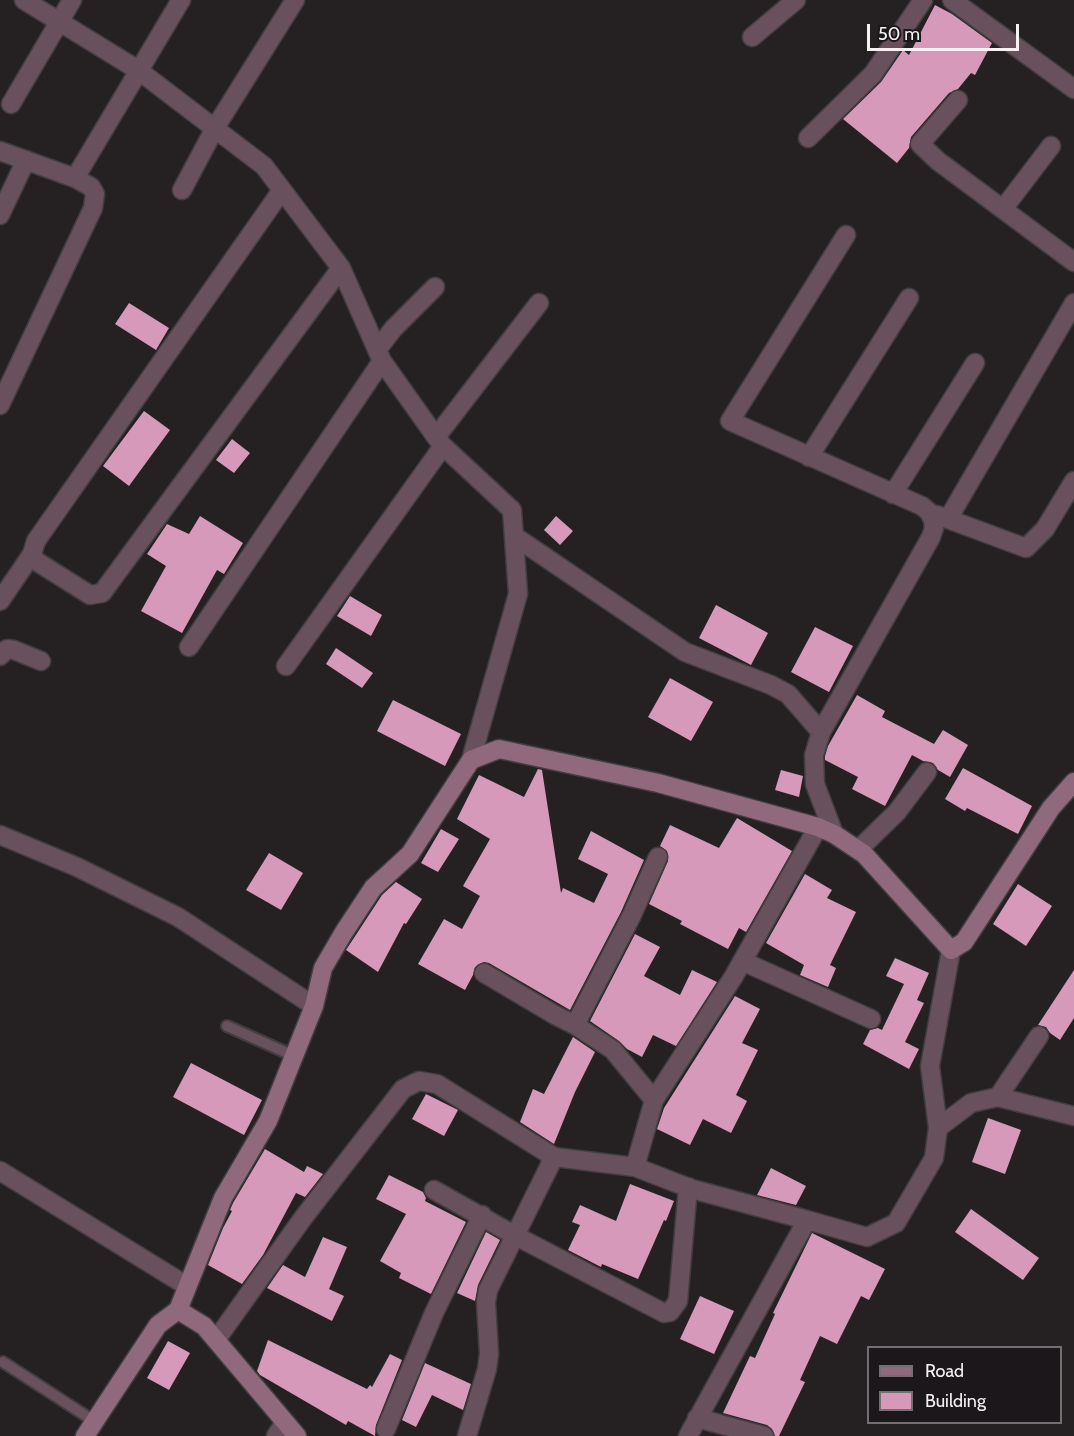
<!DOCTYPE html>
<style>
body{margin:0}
#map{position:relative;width:1074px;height:1436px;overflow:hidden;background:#252123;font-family:Cabin,sans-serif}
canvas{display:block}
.legend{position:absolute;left:867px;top:1346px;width:195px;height:78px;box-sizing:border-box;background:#1c171a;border:2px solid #736f71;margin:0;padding:8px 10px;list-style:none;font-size:18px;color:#f6f2f4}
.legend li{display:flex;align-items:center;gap:12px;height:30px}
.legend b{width:30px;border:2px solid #736f71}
.scale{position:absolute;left:867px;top:24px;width:152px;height:27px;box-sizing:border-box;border:3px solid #f6f2f4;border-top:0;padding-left:8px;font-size:18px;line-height:21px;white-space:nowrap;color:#f6f2f4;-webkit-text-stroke:4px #1c171a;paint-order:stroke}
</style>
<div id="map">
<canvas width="1074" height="1436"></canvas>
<ul class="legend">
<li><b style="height:8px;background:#90697d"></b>Road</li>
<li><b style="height:16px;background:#d699b9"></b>Building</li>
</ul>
<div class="scale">50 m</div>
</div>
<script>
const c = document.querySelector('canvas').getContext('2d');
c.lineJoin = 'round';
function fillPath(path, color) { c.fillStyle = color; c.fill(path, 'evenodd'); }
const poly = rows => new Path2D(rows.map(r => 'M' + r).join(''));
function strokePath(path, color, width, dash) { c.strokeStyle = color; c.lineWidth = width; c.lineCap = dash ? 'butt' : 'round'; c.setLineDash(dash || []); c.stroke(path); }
const building = poly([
 [935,5,952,14,992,43,975,75,971,73,958,89,949,93,911,137,909,148,897,163,843,119,881,82,903,50,909,55],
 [129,303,169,328,156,350,115,324],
 [144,411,170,430,129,486,103,466],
 [232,439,250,453,234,473,216,460],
 [200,516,243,543,224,574,217,570,182,633,141,611,166,566,147,554,167,524,189,534],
 [556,516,573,531,560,545,544,530],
 [350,596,382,615,371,636,337,616],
 [716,605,768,633,751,665,699,638],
 [815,627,853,646,829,692,791,672],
 [336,648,373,673,362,688,326,664],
 [670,678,713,702,691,741,648,717],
 [857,695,885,711,882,717,934,744,943,730,968,745,950,777,938,770,933,763,923,761,912,755,885,806,852,789,858,777,825,760,825,756,828,746],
 [393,700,461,734,445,766,377,731],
 [963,768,1032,806,1018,834,967,808,965,811,945,799],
 [538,769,542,770,561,893,563,888,594,903,608,874,578,859,591,831,644,860,621,912,570,1010,489,963,484,962,475,967,473,975,465,990,418,964,444,919,462,929,480,896,463,886,490,839,457,819,479,775,524,797],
 [781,770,803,776,799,797,775,790],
 [737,818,792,851,746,932,739,928,728,949,680,924,682,921,649,904,668,861,667,851,660,846,670,825,719,848],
 [441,829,459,839,438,872,421,863],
 [269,853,303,873,281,910,246,890],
 [805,874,832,890,827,898,856,912,830,965,836,968,828,987,800,975,804,965,766,943],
 [396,882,422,899,406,924,404,923,378,972,346,950,382,895],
 [1018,884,1052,906,1026,946,993,924],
 [635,934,660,947,644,976,680,995,692,970,717,982,676,1046,653,1035,642,1057,627,1049,619,1041,590,1021],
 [895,958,929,973,917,1000,924,1003,905,1042,919,1049,909,1069,863,1044,870,1030,878,1028,882,1030,904,984,886,976],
 [1074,970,1074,1018,1060,1040,1050,1033,1046,1027,1038,1025],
 [735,996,760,1009,742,1043,758,1050,736,1095,747,1101,731,1133,703,1119,690,1145,657,1129,664,1108],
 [573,1037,595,1052,575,1092,554,1144,520,1122,533,1089,544,1094],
 [191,1063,262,1100,244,1135,173,1097],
 [426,1094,458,1110,444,1136,412,1119],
 [988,1118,1021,1130,1005,1174,972,1162],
 [265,1149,304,1172,307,1166,323,1174,305,1197,296,1193,263,1255,242,1284,208,1265,223,1228,232,1211,230,1210,233,1203],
 [771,1168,806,1186,796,1205,757,1195],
 [389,1175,423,1192,426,1198,425,1201,466,1222,431,1294,399,1278,401,1273,380,1261,406,1214,376,1199],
 [630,1184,674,1201,666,1221,664,1220,638,1279,602,1264,601,1267,568,1250,580,1225,572,1222,580,1205,616,1221],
 [971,1209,1039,1258,1023,1280,955,1232],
 [486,1232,500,1240,478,1285,475,1301,457,1293],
 [812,1233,885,1269,869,1300,861,1296,837,1344,820,1336,800,1380,805,1382,779,1436,775,1436,772,1429,767,1425,723,1413,750,1356,755,1358,775,1314,773,1313],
 [323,1237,347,1247,329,1289,344,1296,332,1321,267,1288,283,1265,305,1277],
 [700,1296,734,1311,714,1354,680,1339],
 [268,1340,367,1389,370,1385,372,1387,390,1354,402,1360,376,1425,375,1436,348,1421,346,1425,260,1375,257,1371],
 [168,1341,190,1353,169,1390,147,1378],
 [425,1363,471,1384,463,1410,432,1395,416,1427,402,1420]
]);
const lane = poly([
 [227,1026,294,1056],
 [3,1362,94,1421]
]);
const street = poly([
 [24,0,138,70,264,166,341,268,382,361,436,437,443,446,512,510,518,594,471,760],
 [952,0,1074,89],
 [752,37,796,0],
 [958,100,920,144,938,161,1074,262],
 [11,104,72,0],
 [808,138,873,74,923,0],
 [0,151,75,178,91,187,95,194,93,208,0,405],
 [75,178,181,0],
 [182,190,215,128,295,0],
 [282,190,36,541,32,554,36,561,90,595,102,593,341,268],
 [1003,209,1051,146],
 [0,215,26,160],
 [377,350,393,329,435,287],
 [436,437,539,303],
 [809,457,909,298],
 [893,494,975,363],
 [937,515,1026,548,1045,529,1074,481],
 [948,519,1074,303],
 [514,536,685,652,771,685,788,694,821,732],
 [0,601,32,554],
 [189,647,382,361],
 [0,656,7,649,14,650,41,661],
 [286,666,443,446],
 [834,834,815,784,814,755,821,732,931,537,934,528,933,520,929,512,922,506,730,421,846,235],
 [0,835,77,867,178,917,314,1006],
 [858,850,897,812,927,772],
 [742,961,871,1019],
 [484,973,555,1015,575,1025,613,1050,654,1100],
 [575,1025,631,917,658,857],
 [998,1097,1039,1036],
 [938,1128,971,1103,998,1097,1074,1116],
 [635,1167,654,1100,734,976,818,827],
 [0,1171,187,1286],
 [434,1190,514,1235,664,1313,670,1312,678,1301,688,1187],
 [216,1340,303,1218,403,1089,419,1081,437,1084,554,1157,635,1167,692,1189,807,1220],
 [697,1418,764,1436],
 [386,1429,434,1313,482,1215],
 [276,1436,285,1422],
 [467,1436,487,1369,489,1354,486,1302,488,1290,554,1157],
 [688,1436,807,1220,867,1237,896,1223,934,1158,938,1128,930,1066,951,950]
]);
const secondary = poly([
 [178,1310,223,1198,268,1121,314,1006,323,968,344,932,373,888,410,854,471,760,499,749,658,783,818,827,834,834,864,854,951,950,964,942,1051,808,1074,782],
 [178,1310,204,1326,297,1436],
 [85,1436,158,1325,178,1310]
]);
fillPath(building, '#d699b9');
strokePath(lane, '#423e40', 14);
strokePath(street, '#423e40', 21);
strokePath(secondary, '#423e40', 21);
strokePath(lane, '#68505c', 10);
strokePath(street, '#68505c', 18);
strokePath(secondary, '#90697d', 18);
</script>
